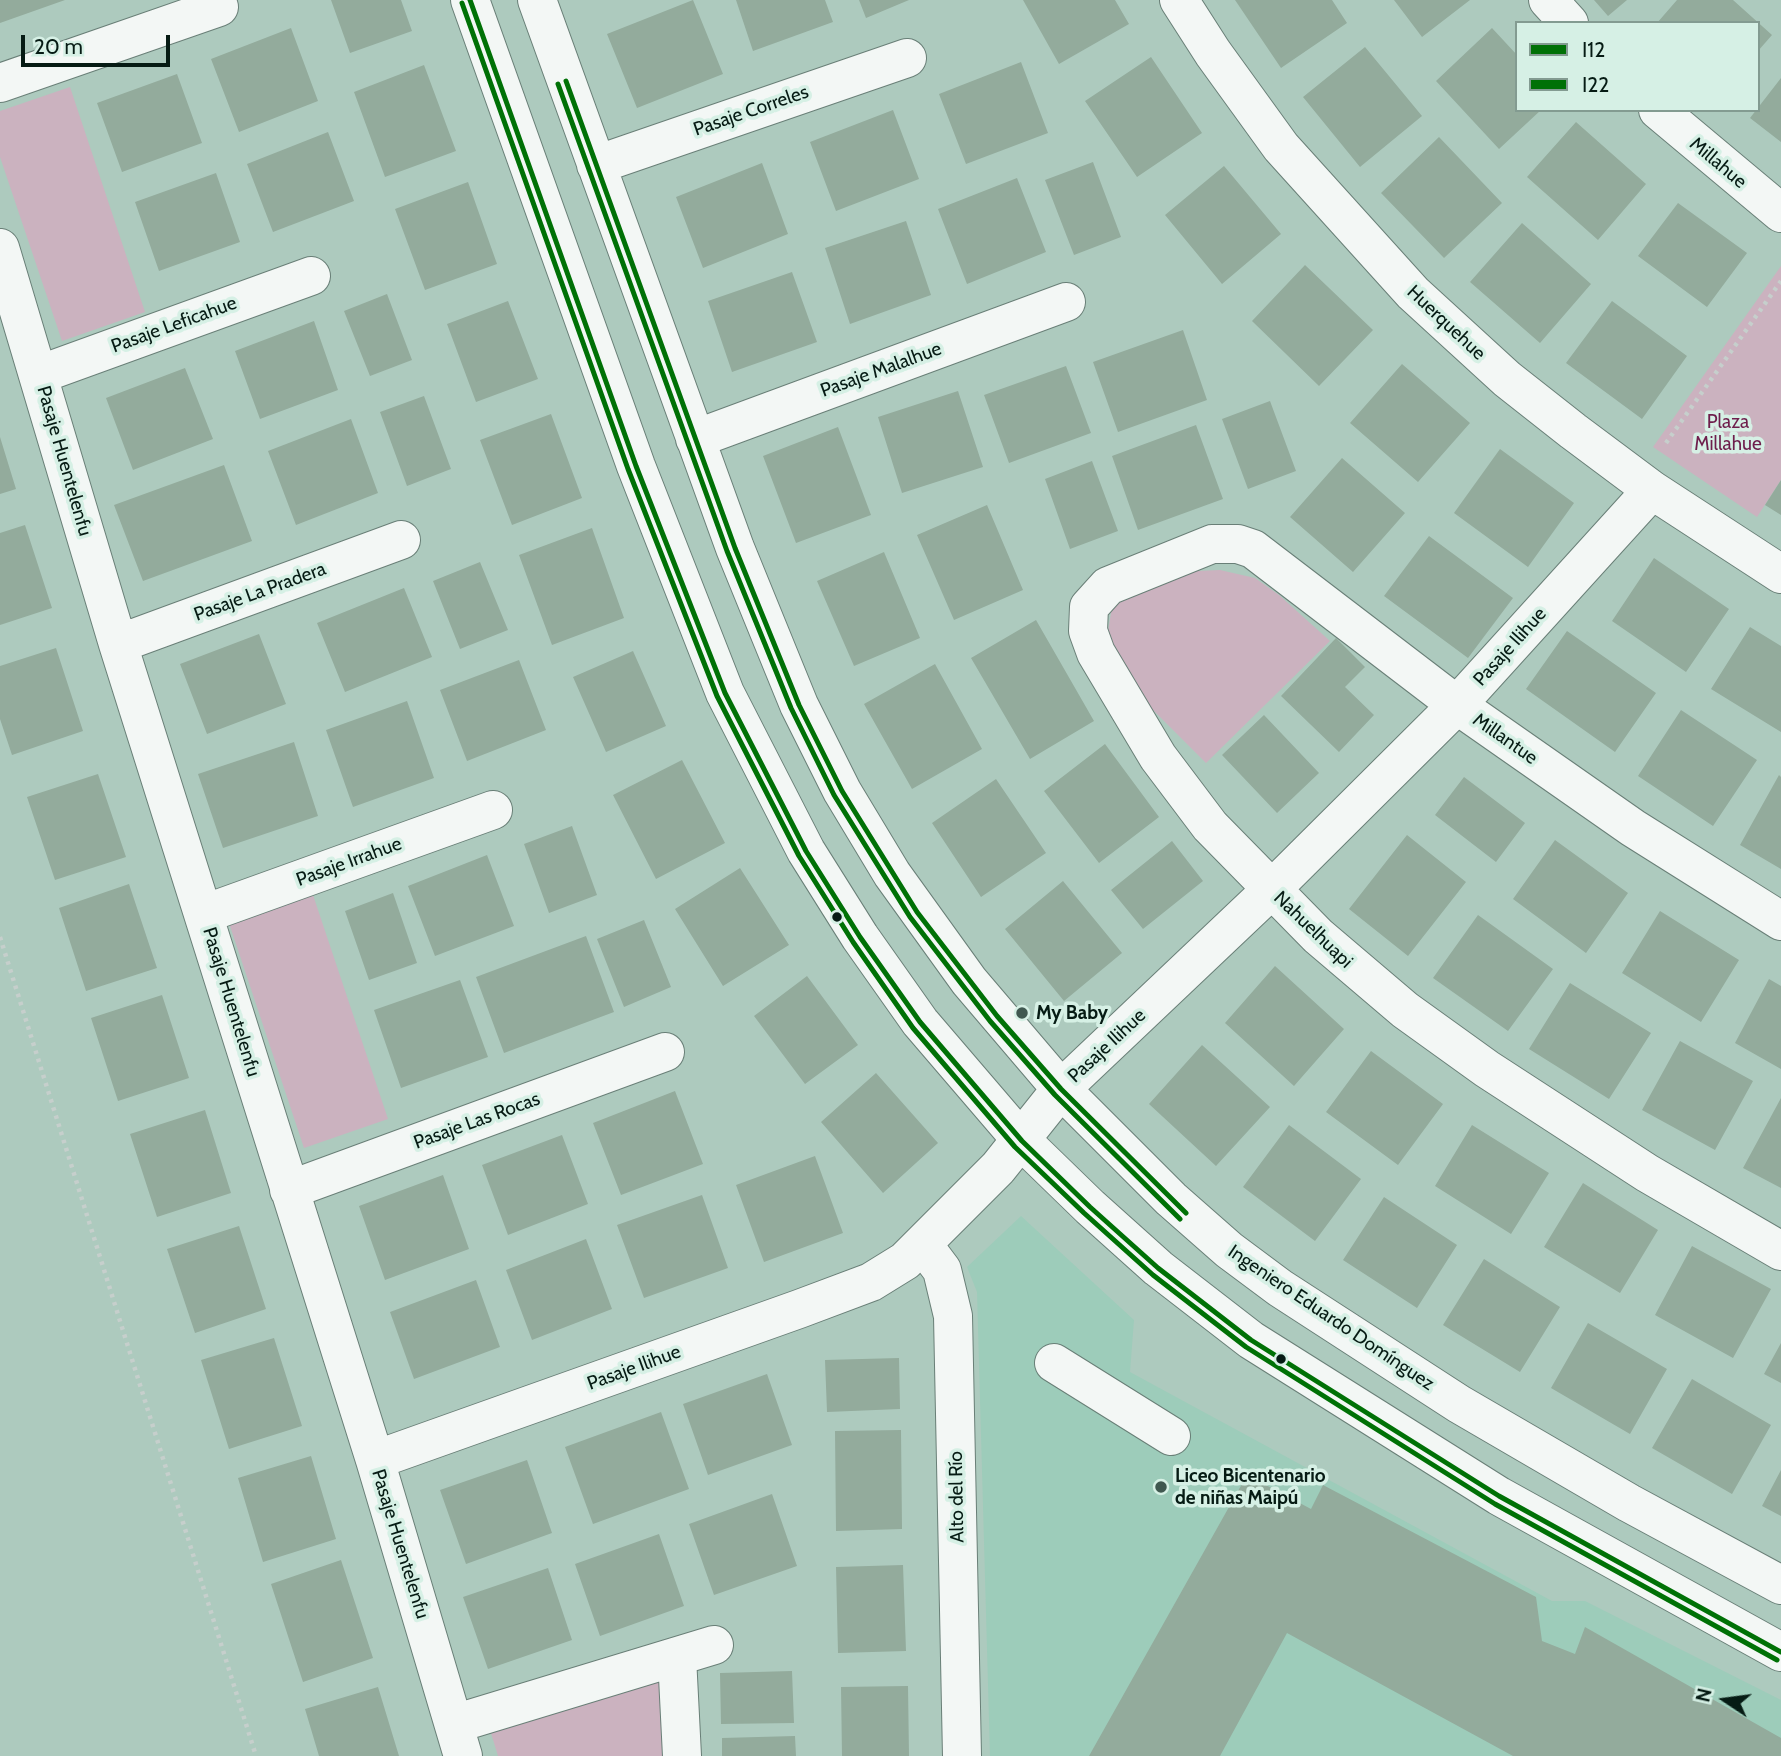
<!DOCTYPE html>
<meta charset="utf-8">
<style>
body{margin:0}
#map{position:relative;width:1781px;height:1756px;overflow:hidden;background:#adcabe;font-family:Cabin,sans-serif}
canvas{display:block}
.legend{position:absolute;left:1515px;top:21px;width:245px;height:91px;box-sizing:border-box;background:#d6f0e5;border:2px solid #839b91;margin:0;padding:9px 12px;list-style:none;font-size:21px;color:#061b14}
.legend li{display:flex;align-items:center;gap:14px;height:35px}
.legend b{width:35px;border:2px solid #839b91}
.north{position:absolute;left:1690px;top:1665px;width:70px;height:70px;-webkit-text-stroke:5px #d6f0e5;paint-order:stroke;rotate:283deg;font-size:19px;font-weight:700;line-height:28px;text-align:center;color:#061b14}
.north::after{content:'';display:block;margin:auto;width:24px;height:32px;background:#061b14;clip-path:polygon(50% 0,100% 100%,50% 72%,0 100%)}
.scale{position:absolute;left:21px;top:35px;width:149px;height:32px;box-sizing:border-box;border:4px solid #061b14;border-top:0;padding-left:9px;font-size:21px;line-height:24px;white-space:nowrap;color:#061b14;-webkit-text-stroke:5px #d6f0e5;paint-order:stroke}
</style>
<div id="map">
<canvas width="1781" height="1756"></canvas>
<ul class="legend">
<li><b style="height:9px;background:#007106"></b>I12</li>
<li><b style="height:9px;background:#007106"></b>I22</li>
</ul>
<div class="north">N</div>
<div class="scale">20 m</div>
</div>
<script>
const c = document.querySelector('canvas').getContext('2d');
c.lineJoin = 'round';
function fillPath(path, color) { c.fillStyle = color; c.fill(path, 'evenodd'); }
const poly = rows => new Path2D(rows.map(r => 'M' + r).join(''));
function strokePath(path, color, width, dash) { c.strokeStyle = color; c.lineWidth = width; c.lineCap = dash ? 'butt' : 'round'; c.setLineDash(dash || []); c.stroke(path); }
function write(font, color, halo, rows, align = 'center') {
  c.font = font + ' Cabin,sans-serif'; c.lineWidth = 7; c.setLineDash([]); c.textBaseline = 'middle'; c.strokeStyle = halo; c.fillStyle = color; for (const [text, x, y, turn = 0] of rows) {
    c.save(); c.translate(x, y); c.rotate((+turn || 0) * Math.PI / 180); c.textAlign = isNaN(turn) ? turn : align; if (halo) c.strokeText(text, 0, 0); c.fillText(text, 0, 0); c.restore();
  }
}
const built = poly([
 [1021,1216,1134,1320,1130,1372,1552,1601,1585,1601,1781,1700,1781,1756,990,1756,977,1292,967,1267]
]);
const green = poly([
 [70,87,145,312,62,341,0,157,0,111],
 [1781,266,1781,480,1757,517,1653,447],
 [1220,570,1255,578,1279,595,1330,641,1206,763,1134,691,1124,677,1108,631,1112,607,1122,596,1197,571],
 [313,895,388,1119,304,1148,229,923],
 [663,1678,666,1756,498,1756,491,1733]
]);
const building = poly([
 [0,0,65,0,0,23],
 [331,0,401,0,412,31,350,53],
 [693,0,723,74,637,108,607,34],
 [736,0,825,0,833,22,753,51],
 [859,0,909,0,866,18],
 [1023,0,1115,0,1129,24,1059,64],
 [1235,0,1332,0,1347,23,1281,68],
 [1394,0,1470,0,1422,37],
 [1594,0,1627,0,1608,16],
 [1677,0,1733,0,1772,35,1758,51,1758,23,1657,23],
 [291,28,318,101,239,132,211,59],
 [1492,28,1517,55,1517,110,1541,110,1499,149,1436,81],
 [1365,47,1422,116,1360,167,1303,97],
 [1151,57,1202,133,1137,177,1085,101],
 [1021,62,1048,133,966,164,939,94],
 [424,65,456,151,385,177,354,92],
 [177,74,202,143,122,172,97,103],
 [1781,78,1781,142,1750,118],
 [893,110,919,179,836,211,810,142],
 [1576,122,1646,184,1598,240,1527,177],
 [328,132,354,201,273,232,247,164],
 [1439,137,1502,203,1444,258,1381,193],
 [1093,162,1121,237,1074,255,1045,180],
 [762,163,788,234,703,268,676,197],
 [1224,166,1281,234,1222,284,1165,215],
 [216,173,240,242,159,271,135,202],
 [1017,178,1046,252,967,284,938,209],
 [468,182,497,264,425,290,395,209],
 [1678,203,1747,253,1707,307,1638,256],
 [906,221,931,295,850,324,825,248],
 [1522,223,1591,284,1540,343,1470,282],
 [1305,265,1373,330,1319,386,1252,321],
 [792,272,817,342,732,372,708,301],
 [387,294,412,360,370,376,344,311],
 [508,301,538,379,476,402,447,324],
 [1612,301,1687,356,1642,419,1566,363],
 [314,321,338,390,260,419,235,351],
 [1183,330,1207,400,1118,432,1093,362],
 [1402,364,1470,423,1418,482,1350,423],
 [1066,366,1091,433,1009,463,984,395],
 [185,368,213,439,133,470,106,398],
 [958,391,983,467,902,493,878,417],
 [424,396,451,469,407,486,380,412],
 [1270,401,1296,471,1248,489,1222,419],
 [551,414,582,498,512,525,480,440],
 [351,419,378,493,296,525,268,451],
 [1196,425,1223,499,1138,530,1112,456],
 [838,427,871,515,796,543,763,456],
 [0,437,16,489,0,494],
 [1500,449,1574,503,1528,567,1454,513],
 [1342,458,1405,513,1353,572,1290,517],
 [1092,461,1118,531,1070,549,1045,479],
 [224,465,252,541,143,581,114,505],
 [1781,480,1781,515,1765,505],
 [987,505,1023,590,954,620,917,535],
 [25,525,52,608,0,625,0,533],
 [592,528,624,618,552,645,519,555],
 [1429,536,1513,598,1468,658,1384,596],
 [884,552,920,638,854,666,817,581],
 [1654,558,1729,609,1686,672,1612,621],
 [480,562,508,630,460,649,433,581],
 [404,588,432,657,345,692,317,623],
 [1036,620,1094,721,1030,759,971,658],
 [1750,627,1781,646,1781,732,1711,689],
 [1567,631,1656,693,1615,752,1526,689],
 [259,634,286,704,207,734,180,664],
 [1336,638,1365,667,1345,687,1374,715,1339,752,1281,696],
 [56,648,83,731,12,755,0,719,0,666],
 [633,651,666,726,606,752,573,677],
 [519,660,546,730,467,761,440,690],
 [935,664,982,749,912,789,864,704],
 [407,701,434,778,353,807,326,730],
 [1681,710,1757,760,1713,826,1638,776],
 [1264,715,1319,773,1277,813,1222,755],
 [294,742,318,816,223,848,198,774],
 [1105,744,1159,817,1099,863,1044,791],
 [682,760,725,843,656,879,613,795],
 [98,774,126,857,55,880,27,797],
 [1779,775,1781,777,1781,869,1740,845],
 [1464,777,1525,823,1496,862,1435,815],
 [996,779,1046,853,981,897,932,823],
 [572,826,597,895,549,913,524,844],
 [1407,835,1466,882,1408,956,1349,909],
 [1555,840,1628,893,1586,953,1513,899],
 [1172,841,1203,881,1143,929,1111,890],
 [487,855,514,926,435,956,408,886],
 [740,868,789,945,723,986,675,909],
 [1063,881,1122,953,1064,1001,1005,929],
 [129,884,157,968,86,991,59,908],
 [393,893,417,963,369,980,345,911],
 [1660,911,1739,960,1701,1022,1622,973],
 [1478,915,1553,969,1508,1031,1433,978],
 [644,920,671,987,624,1007,597,939],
 [586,936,614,1012,504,1053,476,977],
 [1275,966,1344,1029,1294,1086,1225,1023],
 [807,976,858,1045,805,1084,754,1016],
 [1769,979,1781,986,1781,1069,1735,1043],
 [460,980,488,1057,401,1088,374,1010],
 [1570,983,1651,1033,1609,1099,1529,1049],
 [162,995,189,1078,118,1101,91,1018],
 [1680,1041,1753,1081,1715,1150,1642,1110],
 [1202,1045,1270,1107,1216,1166,1149,1104],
 [1371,1051,1443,1104,1398,1165,1326,1112],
 [876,1073,938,1143,883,1193,821,1122],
 [675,1091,703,1164,621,1195,593,1123],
 [1781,1098,1781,1188,1743,1168],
 [205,1110,231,1193,157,1217,130,1134],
 [1289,1125,1361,1179,1315,1241,1243,1187],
 [1472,1125,1549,1173,1511,1234,1435,1186],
 [562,1135,588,1204,508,1235,482,1165],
 [815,1156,843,1233,764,1262,736,1185],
 [443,1175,469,1249,385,1280,359,1206],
 [1583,1183,1658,1230,1620,1293,1544,1247],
 [702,1195,728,1268,644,1298,617,1225],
 [1384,1197,1457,1245,1417,1308,1343,1260],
 [239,1226,266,1309,195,1333,167,1249],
 [586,1239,612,1309,532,1340,506,1270],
 [1692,1246,1771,1289,1733,1358,1655,1315],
 [1484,1259,1560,1307,1520,1372,1443,1325],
 [476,1280,500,1347,414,1379,390,1312],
 [1588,1323,1667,1369,1630,1434,1551,1388],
 [274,1338,302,1426,229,1449,201,1360],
 [1781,1343,1781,1383,1764,1374],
 [899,1358,900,1409,827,1412,825,1360],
 [767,1374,792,1445,708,1475,683,1404],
 [1692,1379,1771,1425,1732,1494,1652,1448],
 [661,1412,689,1489,593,1524,565,1447],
 [901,1430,902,1529,836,1531,835,1431],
 [311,1456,336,1539,263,1562,238,1478],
 [527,1460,552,1533,466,1564,440,1490],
 [1781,1470,1781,1516,1762,1506],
 [1247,1475,1311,1509,1323,1485,1536,1597,1542,1641,1575,1654,1585,1627,1781,1738,1781,1756,1513,1756,1287,1633,1220,1756,1089,1756],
 [772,1494,797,1566,714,1595,689,1524],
 [659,1534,684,1606,600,1636,575,1564],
 [341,1560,373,1658,303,1682,271,1584],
 [903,1565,906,1651,838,1653,836,1567],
 [548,1568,572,1640,488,1669,463,1597],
 [792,1671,794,1723,721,1724,720,1673],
 [908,1686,909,1756,842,1756,841,1687],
 [378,1687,399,1756,319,1756,305,1709],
 [795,1736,796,1756,722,1756,722,1738]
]);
const path = poly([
 [1666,443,1781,281],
 [0,937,256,1756]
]);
const minor = poly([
 [470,0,636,466,725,693,806,851,860,937,920,1022,1022,1141,1090,1207,1158,1268,1251,1340,1499,1496,1781,1652],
 [537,0,735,548,799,705,842,791,892,874,969,981,1061,1089,1171,1199,1229,1250,1280,1288,1459,1404,1629,1503,1781,1585],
 [1179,0,1213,53,1281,147,1413,293,1507,379,1573,431,1652,490,1781,574],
 [1548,0,1569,23],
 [0,83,219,7],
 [1658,110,1781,213],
 [596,165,907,58],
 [0,248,118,644,375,1460,463,1756],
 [38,375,311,276],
 [695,439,1066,302],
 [118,644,401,540],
 [204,914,493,810],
 [1781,921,1633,828,1457,705,1253,549,1238,544,1212,544,1108,586,1089,607,1088,631,1096,653,1158,757,1210,826,1318,936,1405,1010,1487,1069,1647,1173,1781,1251],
 [289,1190,665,1052],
 [924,1246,942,1270,953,1316,962,1756],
 [1054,1363,1171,1436],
 [375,1460,799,1309,871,1282,905,1261,998,1168,1061,1089,1271,890,1457,705,1652,490],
 [677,1657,682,1756],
 [454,1724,714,1645]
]);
const bus1 = poly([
 [470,0,636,466,725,693,806,851,860,937,920,1022,1022,1141,1090,1207,1158,1268,1251,1340,1499,1496,1781,1652],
 [566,81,735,548,799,705,842,791,917,912,997,1016,1061,1089,1186,1213]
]);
const bus2 = poly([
 [462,3,628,469,717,696,799,856,853,942,913,1028,1015,1147,1084,1213,1153,1275,1246,1347,1495,1504,1777,1660],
 [558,84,727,551,791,708,834,795,910,917,990,1021,1055,1095,1180,1219]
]);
const markers = [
 [837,917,6,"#061b14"],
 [1022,1013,7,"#405850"],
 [1281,1359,6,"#061b14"],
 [1161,1487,7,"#405850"]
];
const streetNames = [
 ["Pasaje Correles",751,111,-19],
 ["Millahue",1718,163,40],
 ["Huerquehue",1446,323,43],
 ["Pasaje Leficahue",174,325,-20],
 ["Pasaje Malalhue",881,370,-20],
 ["Pasaje Huentelenfu",64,461,74],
 ["Pasaje La Pradera",260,592,-20],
 ["Pasaje Ilihue",1510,647,-48],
 ["Millantue",1505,739,35],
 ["Pasaje Irrahue",349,862,-20],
 ["Nahuelhuapi",1313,930,44],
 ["Pasaje Huentelenfu",231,1002,73],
 ["Pasaje Ilihue",1107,1046,-43],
 ["Pasaje Las Rocas",477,1121,-20],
 ["Ingeniero Eduardo Domínguez",1331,1318,34],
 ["Pasaje Ilihue",634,1368,-20],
 ["Alto del Río",957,1497,-91],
 ["Pasaje Huentelenfu",400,1544,73]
];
const parkNames = [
 ["Plaza",1728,422],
 ["Millahue",1728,444]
];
const poiNames = [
 ["My Baby",1036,1013],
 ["Liceo Bicentenario",1175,1476],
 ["de niñas Maipú",1175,1498]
];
fillPath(built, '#9dccba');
fillPath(green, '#cbb2bf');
fillPath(building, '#93ab9c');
strokePath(minor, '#697f77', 40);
strokePath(path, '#c6cfcc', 4.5, [3.5, 5]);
strokePath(minor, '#f3f7f5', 38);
strokePath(bus1, '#007106', 5);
strokePath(bus2, '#007106', 5);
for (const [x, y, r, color] of markers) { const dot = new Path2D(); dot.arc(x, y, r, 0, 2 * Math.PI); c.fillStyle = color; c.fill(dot); strokePath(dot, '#d6f0e5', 2.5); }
write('19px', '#061b14', '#d6f0e5', streetNames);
write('19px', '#6e1e4c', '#d6f0e5', parkNames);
write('bold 19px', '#061b14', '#d6f0e5', poiNames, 'left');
</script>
